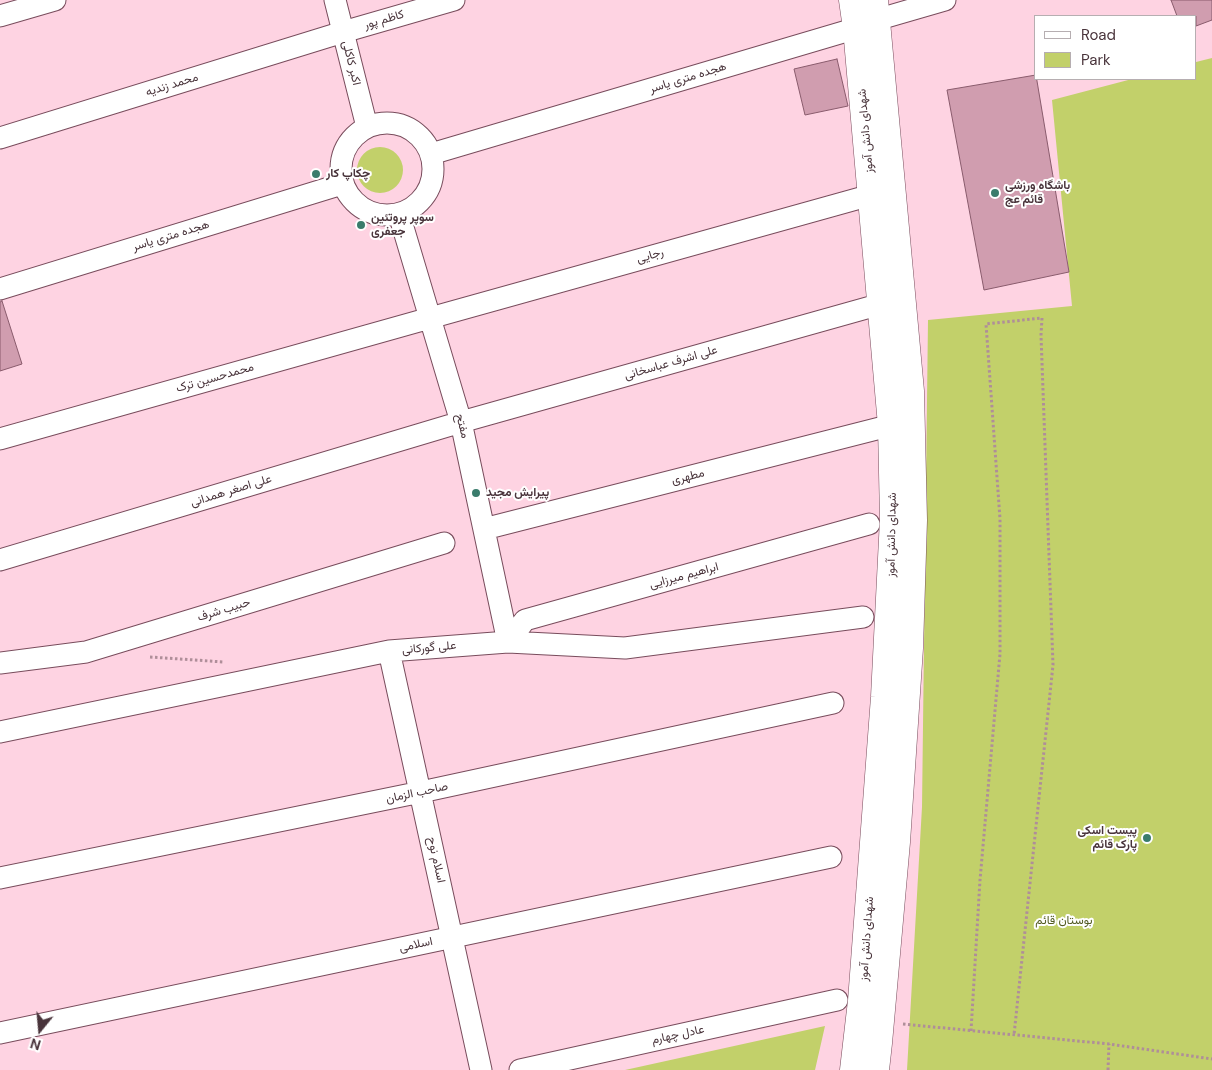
<!DOCTYPE html>
<meta charset="utf-8">
<style>
body{margin:0}
#map{position:relative;width:1212px;height:1070px;overflow:hidden;background:#fed3e2;font-family:"DM Sans",sans-serif}
canvas{display:block}
.legend{position:absolute;left:1034px;top:15px;width:162px;height:65px;box-sizing:border-box;background:#fff;border:1px solid #b6aeb1;margin:0;padding:6px 9px;list-style:none;font-size:15px;color:#49343b}
.legend li{display:flex;align-items:center;gap:10px;height:25px}
.legend b{width:25px;border:1px solid #b6aeb1}
.north{position:absolute;left:15px;top:1005px;width:50px;height:50px;-webkit-text-stroke:4px #fff;paint-order:stroke;rotate:197deg;font-size:14px;font-weight:700;line-height:20px;text-align:center;color:#49343b}
.north::after{content:'';display:block;margin:auto;width:18px;height:22px;background:#49343b;clip-path:polygon(50% 0,100% 100%,50% 72%,0 100%)}
</style>
<div id="map">
<canvas width="1212" height="1070"></canvas>
<ul class="legend">
<li><b style="height:6px;background:#fff"></b>Road</li>
<li><b style="height:14px;background:#c2d06a"></b>Park</li>
</ul>
<div class="north">N</div>
</div>
<script>
const c = document.querySelector('canvas').getContext('2d');
c.lineJoin = 'round';
function fillPath(path, color) { c.fillStyle = color; c.fill(path, 'evenodd'); }
const poly = rows => new Path2D(rows.map(r => 'M' + r).join(''));
function strokePath(path, color, width, dash) { c.strokeStyle = color; c.lineWidth = width; c.lineCap = dash ? 'butt' : 'round'; c.setLineDash(dash || []); c.stroke(path); }
function write(font, color, halo, rows, align = 'center') {
  c.font = font + ' "DM Sans",Vazirmatn,sans-serif'; c.lineWidth = 4; c.setLineDash([]); c.textBaseline = 'middle'; c.strokeStyle = halo; c.fillStyle = color; for (const [text, x, y, turn = 0] of rows) {
    c.save(); c.translate(x, y); c.rotate((+turn || 0) * Math.PI / 180); c.textAlign = isNaN(turn) ? turn : align; if (halo) c.strokeText(text, 0, 0); c.fillText(text, 0, 0); c.restore();
  }
}
const green = poly([
 [1212,58,1212,1070,907,1070,922,807,928,320,1072,306,1052,100,1132,79,1196,79,1196,62],
 '357 170a23 23 0 1 1 46 0a23 23 0 1 1-46 0Z',
 [825,1026,815,1070,625,1070]
]);
const building = poly([
 [1171,0,1212,0,1212,20,1196,26,1196,16,1177,16,1171,0],
 [837,59,848,106,805,115,794,69,837,59],
 [1036,75,1069,272,984,290,947,90,1036,75],
 [2,301,22,364,0,371,0,302,2,301]
]);
const path = poly([
 [150,657,224,662],
 [903,1024,1109,1044,1212,1059],
 [971,1031,980,880,1000,654,1000,519,986,324,1042,318,1041,335,1053,665,1014,1035],
 [1108,1070,1109,1044]
]);
const minor = poly([
 [335,0,367,127],
 [0,16,55,0],
 '341 169a46 46 0 1 1 92 0a46 46 0 1 1-92 0Z',
 [0,138,343,32,454,0],
 [431,154,857,28,876,20,945,0],
 [399,214,461,422,508,642],
 [0,289,342,184],
 [0,439,430,318,871,195],
 [484,529,892,425],
 [0,560,461,422,881,304],
 [508,642,525,620,869,524],
 [389,651,481,1070],
 [0,663,86,652,444,543],
 [0,732,389,651,508,642,625,648,863,617],
 [0,878,421,792,833,703],
 [0,1033,831,857],
 [520,1070,837,1000]
]);
const major = poly([
 [853,0,857,28,892,425,894,519,885,697,862,1001,854,1070],
 [874,0,910,391,913,520,909,648,896,842,878,1043,875,1070]
]);
const markers = [
 [316,174,5,"#3a7c6c"],
 [995,193,5,"#3a7c6c"],
 [361,225,5,"#3a7c6c"],
 [476,493,5,"#3a7c6c"],
 [1147,838,5,"#3a7c6c"]
];
const streetNames = [
 ["کاظم پور",384,20,-16],
 ["اکبر کاکلی",351,63,76],
 ["هجده متری یاسر",688,78,-17],
 ["محمد زندیه",172,85,-17],
 ["شهدای دانش آموز",866,131,-95],
 ["هجده متری یاسر",171,236,-17],
 ["رجایی",650,256,-16],
 ["علی اشرف عباسخانی",671,363,-16],
 ["محمدحسین ترک",215,378,-16],
 ["مفتح",462,426,76],
 ["مطهری",688,477,-14],
 ["علی اصغر همدانی",231,491,-17],
 ["شهدای دانش آموز",892,535,-89],
 ["ابراهیم میرزایی",684,576,-15],
 ["حبیب شرف",224,610,-17],
 ["علی گورکانی",429,648,-5],
 ["صاحب الزمان",417,793,-12],
 ["اسلام نوح",436,860,78],
 ["شهدای دانش آموز",867,939,-86],
 ["اسلامی",416,945,-12],
 ["عادل چهارم",678,1035,-12]
];
const poiNames = [
 ["چکاپ کار",326,174],
 ["باشگاه ورزشی",1005,186],
 ["قائم عج",1005,200],
 ["سوپر پروتئین",371,218],
 ["جعفری",371,232],
 ["پیرایش مجید",486,493],
 ["پیست اسکی",1137,831,"right"],
 ["پارک قائم",1137,845,"right"]
];
const parkNames = [
 ["بوستان قائم",1064,921]
];
fillPath(green, '#c2d06a');
fillPath(building, '#d09daf');
strokePath(building, '#895b6c', 1);
strokePath(minor, '#784c5c', 23);
strokePath(major, '#784c5c', 29);
strokePath(path, '#af8e99', 3, [2.5, 2.5]);
strokePath(minor, '#fff', 21);
strokePath(major, '#fff', 28);
for (const [x, y, r, color] of markers) { const dot = new Path2D(); dot.arc(x, y, r, 0, 2 * Math.PI); c.fillStyle = color; c.fill(dot); strokePath(dot, '#fff', 2); }
write('12px', '#49343b', '#fff', streetNames);
write('bold 12px', '#49343b', '#fff', poiNames, 'left');
write('12px', '#535b22', '#fff', parkNames);
</script>
